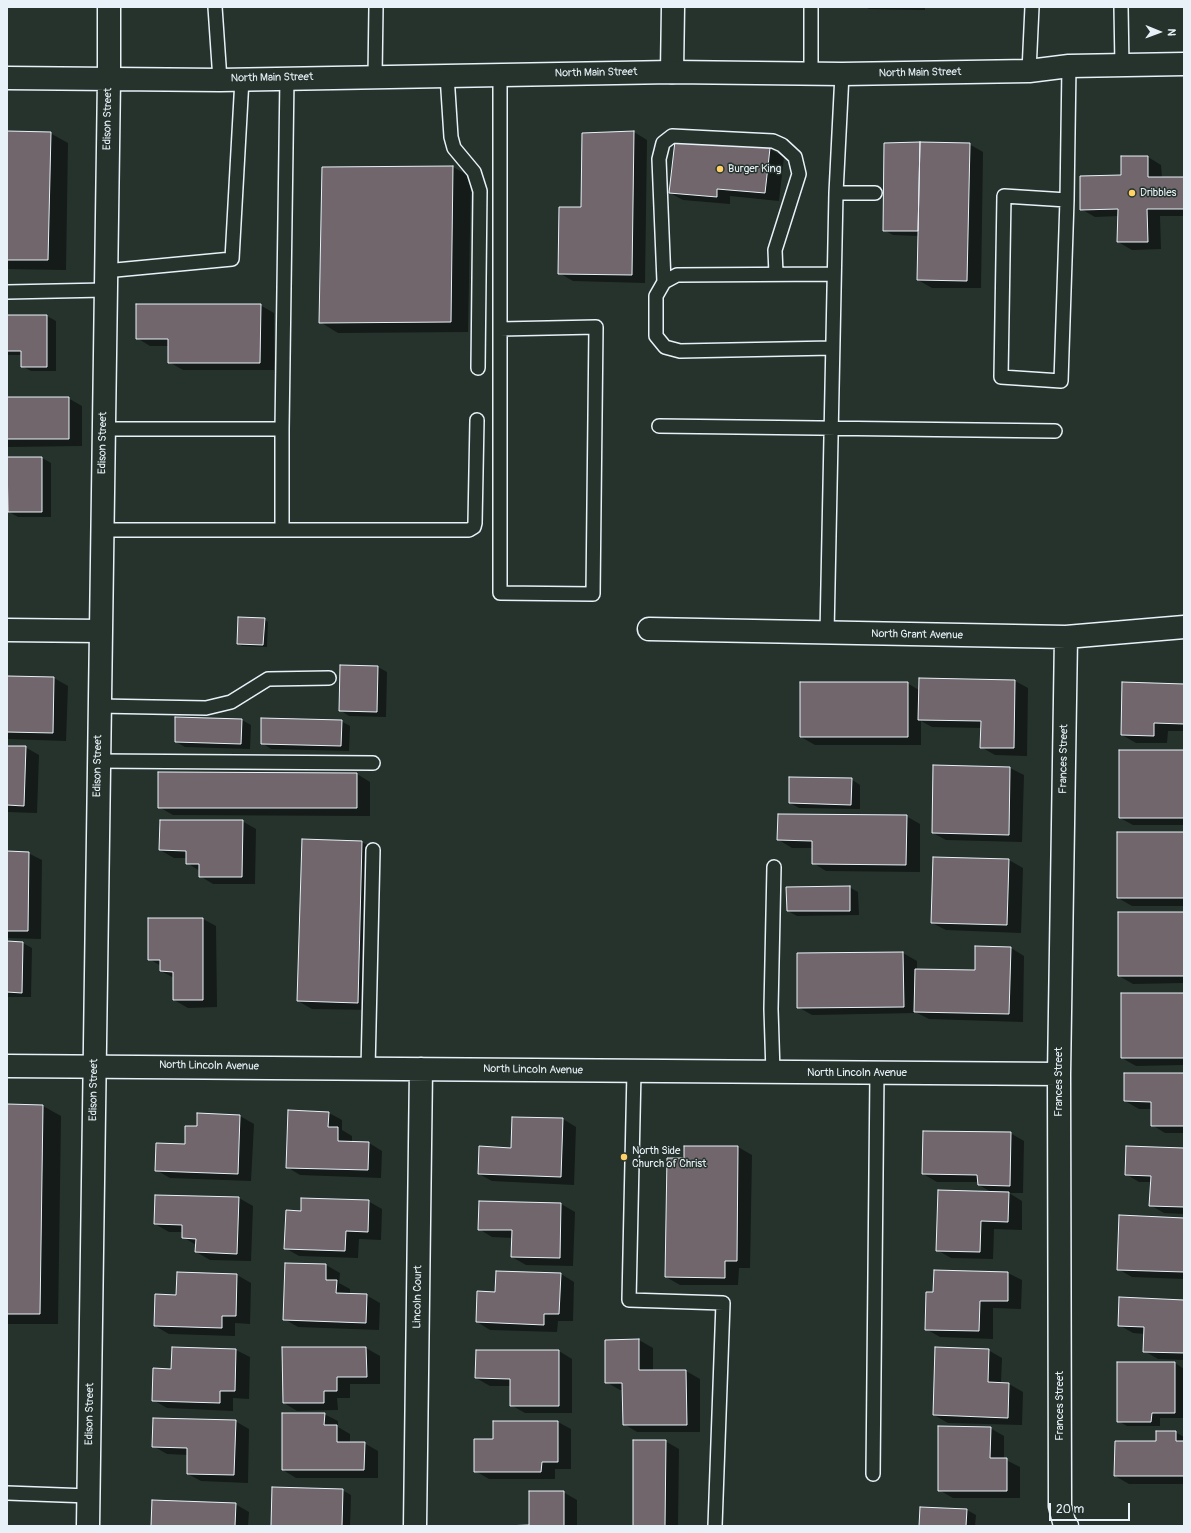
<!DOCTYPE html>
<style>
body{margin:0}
#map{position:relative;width:1191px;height:1533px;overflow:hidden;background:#26332d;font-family:Pangolin,sans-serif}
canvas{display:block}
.frame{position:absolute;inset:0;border:8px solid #e8f1f8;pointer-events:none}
.north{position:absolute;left:1139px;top:12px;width:40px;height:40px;-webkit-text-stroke:3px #26332d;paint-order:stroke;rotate:91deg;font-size:11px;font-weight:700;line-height:16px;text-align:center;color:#e8f1f8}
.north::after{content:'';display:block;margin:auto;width:14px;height:18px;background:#e8f1f8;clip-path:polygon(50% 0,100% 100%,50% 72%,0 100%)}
.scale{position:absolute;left:1049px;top:1503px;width:81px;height:18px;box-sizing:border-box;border:2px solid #e8f1f8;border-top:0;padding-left:5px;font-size:12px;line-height:14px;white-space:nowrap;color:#e8f1f8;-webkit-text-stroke:3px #26332d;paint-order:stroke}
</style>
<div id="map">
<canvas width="1191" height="1533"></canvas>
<div class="frame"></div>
<div class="north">N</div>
<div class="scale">20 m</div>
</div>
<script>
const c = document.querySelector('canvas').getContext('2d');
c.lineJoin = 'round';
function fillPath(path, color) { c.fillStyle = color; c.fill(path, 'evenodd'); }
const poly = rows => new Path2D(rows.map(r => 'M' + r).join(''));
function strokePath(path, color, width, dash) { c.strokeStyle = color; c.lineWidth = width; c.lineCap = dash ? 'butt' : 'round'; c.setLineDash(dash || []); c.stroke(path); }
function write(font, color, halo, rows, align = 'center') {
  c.font = font + ' Pangolin,sans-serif'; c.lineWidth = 3; c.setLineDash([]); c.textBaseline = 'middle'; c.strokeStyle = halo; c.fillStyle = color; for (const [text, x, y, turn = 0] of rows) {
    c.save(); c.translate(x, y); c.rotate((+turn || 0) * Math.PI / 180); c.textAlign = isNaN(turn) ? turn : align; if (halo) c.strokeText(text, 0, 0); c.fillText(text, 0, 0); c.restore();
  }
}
const shadow = poly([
 [866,7,925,7,925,10,869,9],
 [7,132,50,133,68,143,66,270,7,269],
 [634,132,647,140,645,283,573,281,559,273,582,208],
 [676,142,770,149,784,157,779,201,730,196,730,204,683,200,670,193],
 [885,144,969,144,983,152,981,288,932,288,918,280,919,236,893,235,884,230],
 [1148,157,1161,165,1162,178,1184,178,1184,216,1160,216,1161,249,1132,250,1118,242,1119,216,1095,217,1081,209],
 [453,167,471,177,468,332,338,333,320,322,323,168],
 [260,305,274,313,274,370,183,370,169,362,169,346,150,346,137,338],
 [7,316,47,316,56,321,56,371,31,371,22,366,22,355,7,355],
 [7,398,68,398,82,406,82,446,7,447],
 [7,458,42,458,51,463,51,517,18,517,9,512],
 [264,619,268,622,267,647,242,646,238,643],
 [378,667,387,672,386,717,349,716,340,710],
 [7,677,54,678,68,686,66,741,7,739],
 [1015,681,1028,688,1027,756,995,755,981,747,982,728,932,727,921,721,921,745,815,745,801,737,907,683,919,690],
 [1184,685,1184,731,1168,731,1167,743,1136,743,1122,735],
 [242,720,251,725,250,749,185,747,176,742],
 [341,721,350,726,349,751,271,749,262,743],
 [7,747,25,747,39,755,37,813,7,812],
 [1184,751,1184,825,1133,825,1120,818],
 [1010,768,1024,775,1022,842,946,840,933,833],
 [357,774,370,782,370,816,173,815,159,807],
 [851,779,860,785,860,809,799,808,790,803],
 [906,816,920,824,920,872,826,871,813,863,813,848,792,848,779,840],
 [242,821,256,829,255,884,213,884,200,876,200,871,187,863,187,858,174,858,160,850],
 [1184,833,1184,906,1132,906,1118,898],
 [362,842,375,850,371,1010,312,1009,298,1001],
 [7,852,28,853,42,860,41,939,7,938],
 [934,858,1009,860,1023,868,1021,933,946,930,932,923],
 [849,887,858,892,859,915,797,916,788,911],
 [1184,913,1184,983,1133,984,1119,976],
 [203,919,216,926,217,1007,188,1008,174,1000,174,978,161,971,161,966,149,959],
 [7,942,23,943,32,948,31,997,7,997],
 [1011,948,1024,956,1023,1022,929,1019,917,1013,812,1015,798,1007,798,954,903,953,917,961,917,970,976,971],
 [1184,994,1184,1065,1136,1066,1122,1058],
 [1184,1074,1184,1133,1165,1133,1152,1125,1152,1109,1139,1109,1125,1101],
 [7,1105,43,1106,61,1116,58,1324,7,1324],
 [329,1113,342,1120,342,1130,352,1136,352,1142,369,1143,382,1151,381,1178,300,1175,287,1167],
 [240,1116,254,1124,251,1181,170,1178,156,1170,186,1145,198,1127],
 [563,1119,576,1127,574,1185,492,1181,479,1174,512,1149],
 [1010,1133,1024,1141,1023,1193,1009,1193,1022,1201,1022,1230,994,1229,993,1259,951,1258,937,1250,991,1192,979,1185,979,1182,937,1182,923,1174],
 [685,1147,738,1147,752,1155,750,1268,739,1268,738,1285,680,1285,666,1277,685,1159],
 [1184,1149,1184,1214,1164,1213,1150,1205,1151,1182,1139,1182,1126,1174],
 [239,1198,253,1206,251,1261,210,1260,196,1252,196,1245,183,1237,183,1232,169,1232,155,1224],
 [368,1201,382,1209,381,1240,359,1239,358,1258,299,1256,285,1248,302,1212],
 [480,1202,561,1204,575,1212,573,1266,526,1265,512,1257,513,1238,492,1237,479,1229],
 [1184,1219,1184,1279,1132,1277,1118,1269],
 [326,1265,340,1273,339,1283,350,1289,350,1295,366,1295,380,1303,379,1330,298,1327,284,1319],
 [178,1273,237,1275,251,1283,250,1324,235,1323,235,1336,169,1334,155,1326,177,1296],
 [1008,1273,1022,1280,1021,1309,993,1308,993,1339,940,1337,926,1329,934,1293],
 [561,1274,574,1282,573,1321,558,1321,557,1332,490,1330,477,1322,496,1293],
 [1184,1301,1184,1360,1158,1359,1144,1351,1145,1334,1133,1333,1119,1325],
 [639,1340,653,1348,653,1371,686,1371,700,1379,700,1432,637,1432,624,1424,623,1390,620,1390,606,1382],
 [173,1348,236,1350,250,1357,249,1399,233,1398,233,1411,167,1408,153,1400,172,1370],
 [366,1348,380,1356,380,1384,350,1384,350,1398,337,1398,338,1410,297,1411,284,1403],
 [988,1350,1002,1358,1001,1383,1009,1384,1023,1392,1022,1425,948,1423,934,1415],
 [559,1351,572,1359,572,1413,525,1413,511,1405,511,1386,490,1386,476,1378],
 [1118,1363,1175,1363,1184,1369,1184,1418,1160,1418,1160,1426,1127,1426,1118,1421],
 [324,1414,338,1421,338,1427,350,1434,350,1443,364,1443,378,1451,378,1478,296,1478,283,1470],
 [235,1421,249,1429,248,1483,201,1481,188,1474,188,1455,167,1454,153,1446],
 [558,1422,571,1429,571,1469,555,1469,555,1479,489,1479,475,1471,494,1440],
 [990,1428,1004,1436,1004,1459,1020,1467,1020,1498,953,1498,939,1490],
 [1175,1432,1184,1437,1184,1484,1129,1484,1115,1476,1157,1442],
 [665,1441,679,1449,678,1526,634,1526],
 [342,1490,351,1495,350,1526,272,1526],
 [563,1492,577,1500,577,1526,530,1526],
 [235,1504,249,1512,248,1526,152,1526],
 [967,1510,976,1515,975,1526,920,1526]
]);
const building = poly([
 [7,131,51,132,48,260,7,260,7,131],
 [634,131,632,275,558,274,559,207,581,207,582,133,634,131],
 [675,141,770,148,765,193,717,189,717,197,669,193,675,141],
 [920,142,918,231,883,231,884,143,920,142],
 [920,142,970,143,967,281,917,280,920,142],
 [1121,156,1148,156,1148,177,1184,177,1184,209,1147,209,1148,242,1117,242,1118,209,1080,210,1080,176,1121,175,1121,156],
 [453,166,451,322,319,323,322,167,453,166],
 [136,304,261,304,260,363,168,363,168,339,136,339,136,304],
 [7,315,47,315,47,367,21,367,21,351,7,351,7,315],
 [7,397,69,397,69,439,7,439,7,397],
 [7,457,42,457,42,512,8,512,7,457],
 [238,617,265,618,263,645,237,644,238,617],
 [340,665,378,666,377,712,339,711,340,665],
 [7,676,54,677,53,733,7,732,7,676],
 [919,678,1015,680,1014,748,980,748,981,721,918,720,919,678],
 [800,682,908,682,908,737,800,737,800,682],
 [1122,682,1184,684,1184,724,1154,723,1154,736,1121,735,1122,682],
 [175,717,242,719,241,744,175,742,175,717],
 [261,718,342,720,341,746,261,744,261,718],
 [7,746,26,746,24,806,7,805,7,746],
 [1119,750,1184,750,1184,818,1119,818,1119,750],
 [933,765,1010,767,1009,835,932,833,933,765],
 [158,772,357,773,357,808,158,808,158,772],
 [789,777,852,778,851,805,789,803,789,777],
 [778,814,907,815,906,865,812,864,812,841,777,840,778,814],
 [160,820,243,820,242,877,199,877,199,864,186,864,186,851,159,850,160,820],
 [1117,832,1184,832,1184,898,1117,898,1117,832],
 [302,839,362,841,358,1003,297,1001,302,839],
 [7,851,29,852,28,931,7,931,7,851],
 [933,857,1009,859,1007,925,931,923,933,857],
 [850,886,850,911,787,911,786,887,850,886],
 [1118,912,1184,912,1184,976,1118,976,1118,912],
 [148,918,203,918,203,1000,173,1000,173,972,160,971,160,960,148,960,148,918],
 [7,941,23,942,22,993,7,992,7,941],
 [975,946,1011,947,1009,1014,914,1012,915,969,975,970,975,946],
 [903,952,904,1007,797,1008,797,953,903,952],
 [1121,993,1184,993,1184,1058,1121,1058,1121,993],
 [1124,1073,1184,1073,1184,1126,1151,1126,1151,1102,1124,1101,1124,1073],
 [7,1104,43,1105,40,1314,7,1314,7,1104],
 [288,1110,329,1112,328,1127,338,1127,338,1141,369,1142,368,1170,286,1168,288,1110],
 [197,1113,240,1115,238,1174,155,1171,156,1143,185,1144,185,1126,197,1126,197,1113],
 [512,1117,563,1118,561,1177,478,1174,479,1146,511,1148,512,1117],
 [923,1131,1011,1132,1010,1186,978,1185,977,1175,922,1174,923,1131],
 [684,1146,738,1146,737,1261,725,1261,725,1278,665,1277,667,1158,684,1158,684,1146],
 [1126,1146,1184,1148,1184,1207,1149,1206,1151,1176,1125,1175,1126,1146],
 [938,1190,1009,1192,1008,1222,981,1221,980,1252,936,1251,938,1190],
 [155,1195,239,1197,237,1254,195,1252,196,1239,182,1238,182,1225,154,1224,155,1195],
 [301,1198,369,1200,368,1232,346,1231,345,1251,284,1249,286,1210,301,1211,301,1198],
 [479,1201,561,1203,560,1258,511,1257,512,1230,478,1230,479,1201],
 [1119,1215,1184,1218,1184,1272,1117,1270,1119,1215],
 [285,1263,326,1264,326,1280,337,1280,336,1293,367,1294,366,1323,283,1320,285,1263],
 [934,1270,1008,1272,1008,1301,980,1301,979,1331,925,1330,926,1292,933,1292,934,1270],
 [496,1271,561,1273,559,1314,544,1314,544,1325,476,1322,477,1291,495,1292,496,1271],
 [177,1272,237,1274,236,1316,222,1316,222,1328,154,1326,155,1294,176,1295,177,1272],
 [1119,1297,1184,1300,1184,1353,1143,1352,1144,1327,1118,1326,1119,1297],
 [639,1339,639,1370,686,1370,687,1425,623,1425,622,1383,605,1383,605,1340,639,1339],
 [172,1347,236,1349,235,1391,220,1391,220,1403,152,1401,153,1368,171,1369,172,1347],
 [282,1347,366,1347,367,1377,337,1377,337,1391,324,1391,324,1403,283,1403,282,1347],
 [935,1347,989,1349,988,1382,1009,1383,1008,1418,933,1415,935,1347],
 [476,1350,559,1350,559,1406,510,1406,510,1379,475,1378,476,1350],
 [1117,1362,1175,1362,1175,1413,1152,1413,1151,1422,1117,1422,1117,1362],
 [282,1413,325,1413,324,1425,337,1425,337,1442,365,1442,364,1470,282,1470,282,1413],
 [153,1418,236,1420,234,1475,187,1474,187,1448,152,1447,153,1418],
 [493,1421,558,1421,558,1462,542,1462,541,1472,474,1472,474,1439,493,1439,493,1421],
 [938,1426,991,1427,990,1458,1007,1458,1007,1491,938,1491,938,1426],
 [1156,1431,1176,1431,1176,1441,1184,1441,1184,1476,1114,1476,1115,1441,1156,1441,1156,1431],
 [633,1440,666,1440,665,1526,633,1526,633,1440],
 [272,1487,343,1489,342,1526,271,1526,272,1487],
 [529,1491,564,1491,564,1526,504,1526,529,1525,529,1491],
 [152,1500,236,1503,235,1526,151,1526,152,1500],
 [920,1507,967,1509,966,1526,919,1526,920,1507]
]);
const lane = poly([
 [215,7,220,80],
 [1121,7,1122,66],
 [1029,71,1032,7],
 [811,72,811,7],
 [500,74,500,593,593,594,596,327,500,329],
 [447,75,451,137,454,148,474,172,480,191,478,368],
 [375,77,376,7],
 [836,193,875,193],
 [1067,200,1004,196,1001,377,1061,381,1067,200,1069,66],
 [105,271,232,259,242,79],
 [664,282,659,159,663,143,672,136,773,141,782,145,795,157,799,174,775,250,776,274],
 [7,292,105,290],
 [832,348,680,351,665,347,656,336,656,296,664,282,677,275,834,274],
 [659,426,1055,431],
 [103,429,282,429,287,77],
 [102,530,282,530,282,429],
 [282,530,469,530,474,527,475,523,477,420],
 [827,633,836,193,842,74],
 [99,706,206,708,231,702,268,679,329,678],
 [99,761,373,763],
 [368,1069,373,850],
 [634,1071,629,1300,723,1303,715,1526],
 [773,1073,771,1009,774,867],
 [873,1474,877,1073],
 [7,1493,89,1496]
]);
const street = poly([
 [672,72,673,7],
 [109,79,109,7],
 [649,629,1066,637,1184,627],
 [7,630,100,631],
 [1066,637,1059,1074,1060,1506,1064,1522,1067,1526],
 [7,1066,1059,1074],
 [415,1526,421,1069]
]);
const secondary = poly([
 [7,78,220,80,672,72,842,74,1029,71,1069,66,1184,64],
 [88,1526,109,79]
]);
const markers = [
 [720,169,4,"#ffd166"],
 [1132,193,4,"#ffd166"],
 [624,1157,4,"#ffd166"]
];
const streetNames = [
 ["North Main Street",596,73,-1],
 ["North Main Street",920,73,-1],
 ["North Main Street",272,78,-1],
 ["Edison Street",108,119,-89],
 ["Edison Street",103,443,-89],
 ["North Grant Avenue",917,635,1],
 ["Frances Street",1064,759,-89],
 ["Edison Street",98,766,-89],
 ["North Lincoln Avenue",209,1066,1],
 ["North Lincoln Avenue",533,1070,1],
 ["North Lincoln Avenue",857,1073],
 ["Frances Street",1059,1082,-90],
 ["Edison Street",94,1090,-89],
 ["Lincoln Court",418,1297,-89],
 ["Frances Street",1060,1406,-90],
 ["Edison Street",90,1414,-89]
];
const poiNames = [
 ["Burger King",728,169],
 ["Dribbles",1140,193],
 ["North Side",632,1151],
 ["Church of Christ",632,1164]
];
fillPath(shadow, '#0007');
fillPath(building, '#70666c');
strokePath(building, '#e8f1f8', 1);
strokePath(lane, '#e8f1f8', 16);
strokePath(street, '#e8f1f8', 25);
strokePath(secondary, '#e8f1f8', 25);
strokePath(lane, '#26332d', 13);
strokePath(street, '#26332d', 22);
strokePath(secondary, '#26332d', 22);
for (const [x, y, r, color] of markers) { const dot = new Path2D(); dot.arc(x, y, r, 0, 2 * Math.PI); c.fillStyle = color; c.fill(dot); strokePath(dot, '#26332d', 1.5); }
write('11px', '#e8f1f8', '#26332d', streetNames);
write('11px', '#e8f1f8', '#26332d', poiNames, 'left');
</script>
